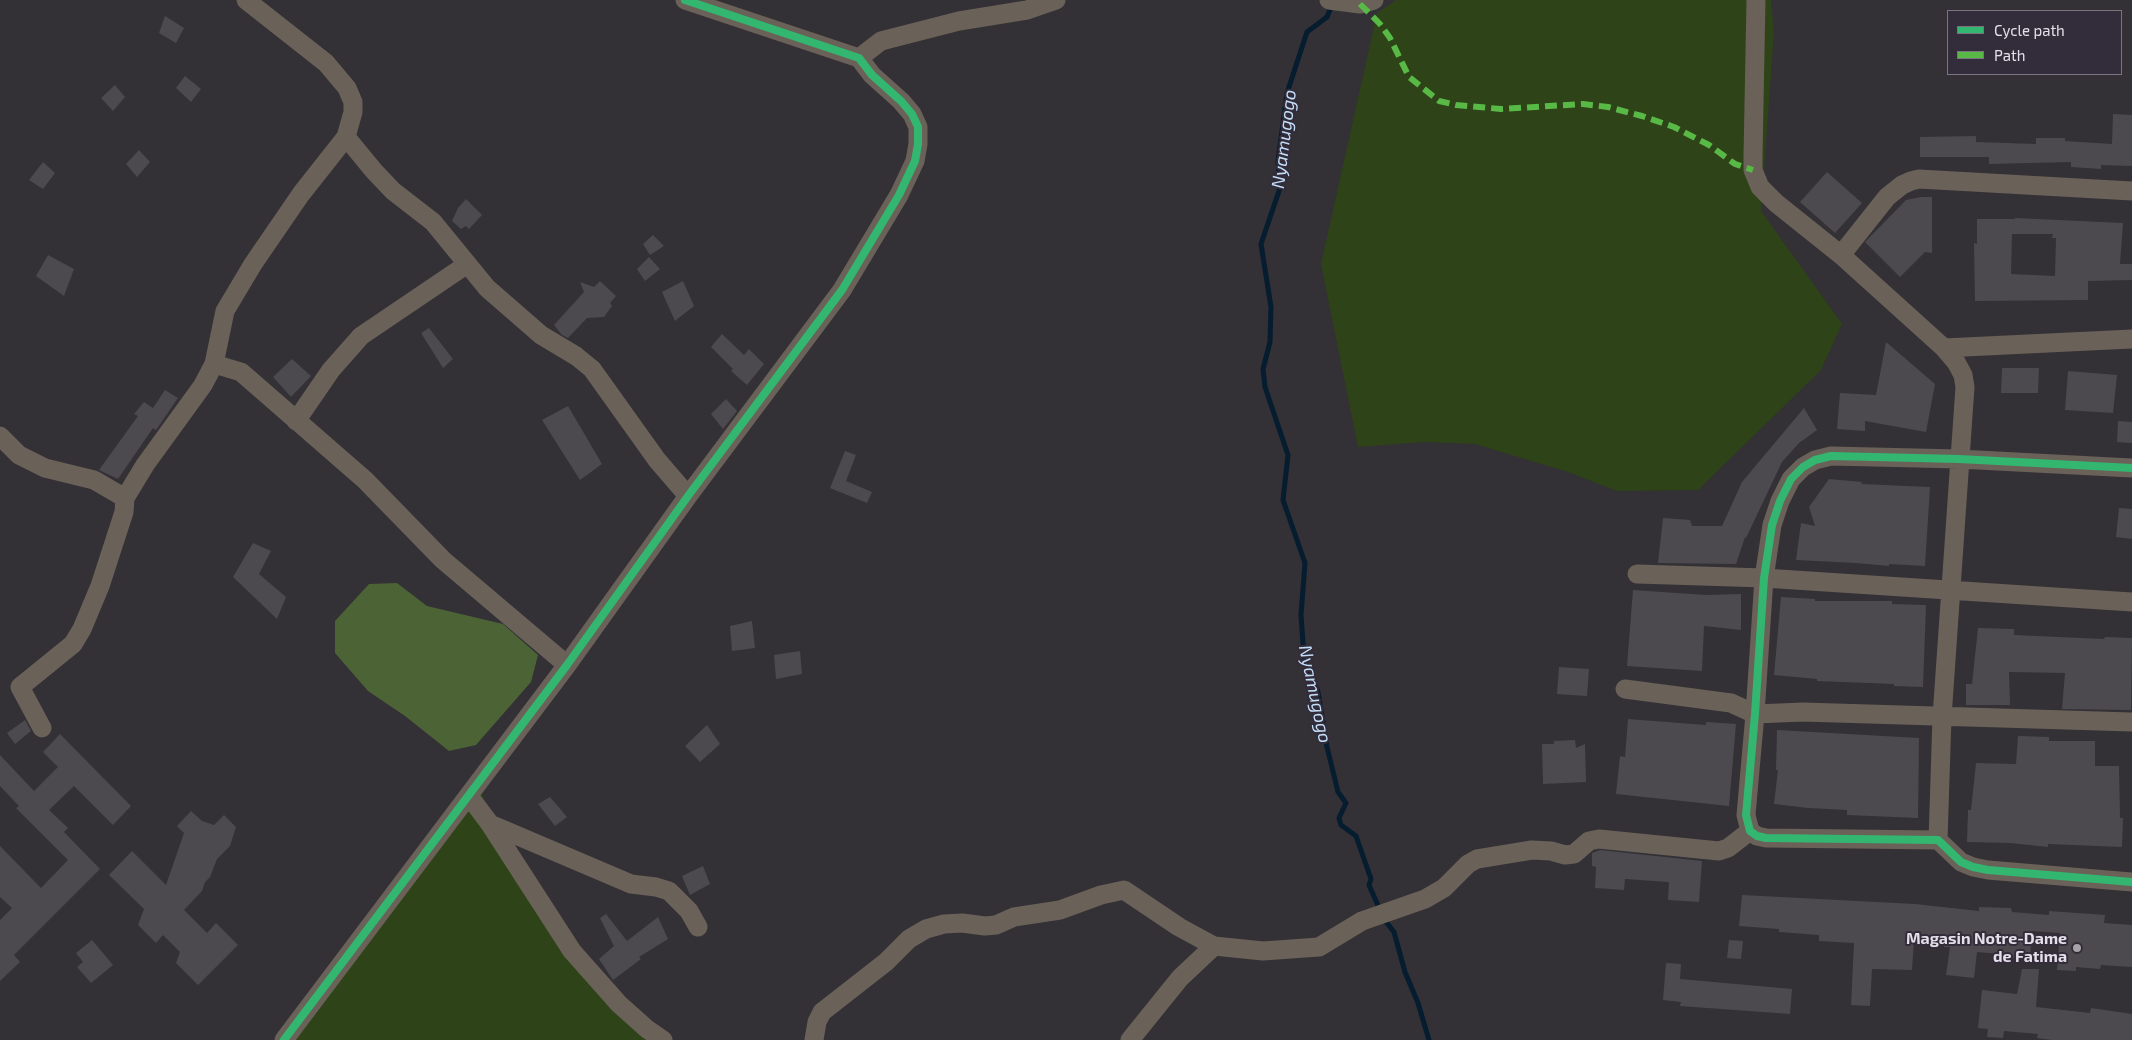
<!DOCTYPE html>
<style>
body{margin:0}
#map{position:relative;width:2132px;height:1040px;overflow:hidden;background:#333036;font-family:"Exo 2",sans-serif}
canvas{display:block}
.legend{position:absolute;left:1947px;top:10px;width:175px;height:65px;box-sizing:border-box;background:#332c3a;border:1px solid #7a7480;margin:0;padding:6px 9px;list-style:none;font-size:15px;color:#e4dfe8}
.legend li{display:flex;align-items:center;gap:10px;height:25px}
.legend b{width:25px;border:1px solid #7a7480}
</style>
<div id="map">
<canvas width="2132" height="1040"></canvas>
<ul class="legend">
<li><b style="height:6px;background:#33b770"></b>Cycle path</li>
<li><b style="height:6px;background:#58b947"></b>Path</li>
</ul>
</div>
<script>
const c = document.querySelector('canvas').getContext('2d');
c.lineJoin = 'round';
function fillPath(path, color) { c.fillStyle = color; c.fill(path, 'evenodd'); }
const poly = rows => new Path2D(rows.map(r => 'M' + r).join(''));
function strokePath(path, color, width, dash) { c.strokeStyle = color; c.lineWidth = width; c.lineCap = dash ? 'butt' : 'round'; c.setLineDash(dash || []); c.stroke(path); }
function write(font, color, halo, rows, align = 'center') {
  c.font = font + ' "Exo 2",sans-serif'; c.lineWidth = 4; c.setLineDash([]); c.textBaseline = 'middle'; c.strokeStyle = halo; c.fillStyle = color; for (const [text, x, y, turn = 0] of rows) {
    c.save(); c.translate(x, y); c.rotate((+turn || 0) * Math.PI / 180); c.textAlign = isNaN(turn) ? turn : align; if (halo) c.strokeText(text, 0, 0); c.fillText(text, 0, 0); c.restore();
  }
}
const green = poly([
 [1396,0,1771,0,1774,32,1761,211,1842,324,1821,370,1698,490,1617,491,1565,471,1475,444,1423,442,1358,447,1321,264,1377,13],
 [479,779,486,806,587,961,668,1040,289,1040]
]);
const forest = poly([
 [397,583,427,606,503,624,538,655,531,682,476,745,449,751,405,716,368,691,335,653,335,621,369,584]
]);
const stream = poly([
 [1331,7,1327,17,1307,32,1287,93,1278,161,1280,188,1261,244,1271,307,1270,342,1263,369,1265,387,1288,455,1283,500,1305,563,1301,615,1304,657,1318,692,1327,747,1338,792,1346,803,1339,818,1341,825,1356,836,1371,879,1369,885,1380,910],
 [1383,918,1394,932,1405,972,1418,1003,1429,1040]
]);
const building = poly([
 [165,16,184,28,176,43,159,33],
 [185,76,201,89,191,102,176,88],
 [115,85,125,97,113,111,101,98],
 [2113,114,2132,115,2132,166,2101,165,2101,169,2071,167,2071,162,1989,164,1989,157,1920,157,1920,137,1976,136,1976,142,2036,144,2036,138,2065,138,2065,141,2112,144],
 [139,150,150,162,137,177,126,164],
 [43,162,55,173,43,189,29,180],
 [1827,172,1862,203,1835,233,1800,202],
 [1921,197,1932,197,1932,253,1925,252,1900,277,1865,242,1906,200],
 [466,199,482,215,469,229,466,226,461,229,452,221,458,208],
 [2015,218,2123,223,2120,264,2132,264,2132,280,2088,281,2088,300,1975,301,1974,243,1977,244,1977,219,2015,219],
 [2012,234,2053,234,2052,238,2056,238,2055,276,2011,274],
 [653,235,664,246,650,255,643,244],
 [48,255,74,269,64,296,36,276],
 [649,257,660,269,645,281,637,269],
 [600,281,616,296,610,303,612,306,604,317,587,318,568,338,562,335,554,325,584,292,580,282,594,287],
 [683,281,694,306,675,321,662,292],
 [429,328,453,359,443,368,421,333],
 [722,334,744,355,749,349,764,364,747,385,731,371,733,369,711,347],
 [1886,342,1935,384,1926,432,1865,421,1865,431,1837,429,1840,393,1876,395],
 [292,359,311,376,291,397,273,377],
 [2002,368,2039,368,2038,393,2001,393],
 [2068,371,2117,375,2113,413,2065,410],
 [165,390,178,398,156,430,153,428,118,479,99,470,138,416,134,414,144,402,153,408],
 [726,399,737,411,723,429,711,414],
 [568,406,602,464,580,480,542,420],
 [1804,408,1817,430,1799,443,1782,462,1746,538,1745,537,1736,564,1658,563,1663,518,1690,520,1692,526,1722,526,1742,482],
 [2118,421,2132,422,2132,443,2117,442],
 [845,451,856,455,846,481,872,492,867,503,830,488],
 [1829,479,1862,482,1861,484,1930,487,1925,566,1889,564,1889,566,1856,563,1796,560,1801,523,1815,526,1809,507],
 [2119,508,2132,509,2132,539,2116,537],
 [253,543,271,551,259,574,286,597,277,619,233,577],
 [1633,590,1706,595,1741,594,1741,630,1704,626,1702,671,1627,666],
 [1781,597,1815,599,1815,601,1892,601,1892,604,1926,605,1923,687,1894,686,1894,684,1817,681,1817,679,1774,675],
 [752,621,755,648,732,651,730,626],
 [1978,628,2014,629,2014,635,2104,639,2105,637,2132,638,2131,710,2062,709,2065,673,2009,672,2010,705,1966,705,1966,684,1972,684],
 [800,651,802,674,776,679,774,655],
 [1559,667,1589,669,1587,696,1557,694],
 [1628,719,1706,725,1706,722,1736,724,1729,806,1616,794,1620,756,1625,757],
 [25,720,31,731,15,744,7,733],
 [707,725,720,744,700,762,685,746],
 [1777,730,1919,738,1918,818,1847,815,1847,810,1808,808,1774,804,1778,770,1776,770],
 [60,734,131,806,113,825,74,786,49,810,68,828,64,832,100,869,14,955,20,962,0,981,0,920,12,908,0,897,0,846,41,888,68,860,16,808,19,806,0,786,0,755,34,791,58,767,43,752],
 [2018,736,2049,737,2049,741,2095,741,2095,766,2119,766,2120,818,2123,818,2122,847,2048,844,2048,847,2010,843,1967,842,1968,810,1971,810,1976,763,2016,764],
 [1575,740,1576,748,1585,744,1586,782,1543,784,1542,744,1554,744,1554,741],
 [550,797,567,817,555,826,538,804],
 [191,811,202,821,214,825,224,815,236,827,230,846,217,859,210,877,205,882,202,891,184,910,207,933,216,923,238,945,198,985,176,963,180,952,163,935,156,943,138,925,144,909,109,875,132,851,166,885,184,833,177,826],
 [1600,850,1702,861,1699,902,1668,900,1669,882,1625,879,1624,890,1595,888,1596,867,1592,866,1592,853],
 [703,866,710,884,690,895,682,876],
 [1742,895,1915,904,1979,911,1979,907,2011,908,2012,912,2049,915,2049,911,2105,915,2104,923,2132,925,2132,967,2101,965,2100,969,2076,967,2076,971,2057,970,2060,933,2032,931,2030,958,2014,960,2013,955,1977,952,1974,978,1946,975,1950,947,1944,947,1944,942,1914,940,1912,970,1872,969,1870,1006,1851,1005,1854,943,1819,941,1819,935,1779,932,1779,929,1739,926],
 [606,914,627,941,658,917,668,939,639,957,641,959,613,980,599,959,614,946,600,918],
 [92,940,113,965,91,983,77,967,83,962,76,953],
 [1729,940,1743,941,1741,959,1727,958],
 [1666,963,1681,964,1680,979,1792,989,1790,1014,1680,1006,1681,1002,1663,1000],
 [2022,969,2039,969,2036,1007,2090,1013,2091,1008,2132,1014,2132,1040,2052,1040,2037,1038,2038,1034,2004,1031,2003,1038,1987,1037,1988,1029,1978,1028,1982,990,2017,994]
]);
const street = poly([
 [1329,0,1360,4,1374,0],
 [1756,0,1753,156,1753,170,1760,187,1776,203,1841,255,1944,348,1956,362,1963,375,1965,387,1942,717,1938,840],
 [859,58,881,41,959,21,1027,10,1056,0],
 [346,137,374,171,393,191,433,222,487,288,541,335,576,356,592,369,657,460,688,496],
 [1841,255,1887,197,1902,185,1911,181,1919,179,2132,191],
 [1944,348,2132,339],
 [214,364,241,372,365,480,443,560,567,665],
 [296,421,331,370,361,336,466,265],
 [0,436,19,455,45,468,94,480,125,498,145,465,203,385,214,364,225,311,253,264,301,194,346,137,353,112,353,102,347,88,326,63,246,0],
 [2132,468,1959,459,1831,456,1815,460,1803,467,1791,479,1780,501,1772,525,1764,578,1755,714,1746,815,1750,831,1757,836,1766,838,1938,840,1961,862,1973,867,1988,870,2132,882],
 [1637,574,1764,578,2132,602],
 [1625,689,1731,703,1755,714,1803,712,2132,722],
 [42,728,20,687,73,644,82,629,100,586,124,512,125,498],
 [469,796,490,824,572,951,619,1004,647,1029,663,1040],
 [490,824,631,884,656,887,669,891,689,911,698,927],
 [284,1040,567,665,688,496,842,290,899,195,915,161,918,144,918,127,912,114,901,101,872,75,859,58,685,0],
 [814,1040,817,1022,822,1012,886,962,909,939,926,929,944,924,962,923,985,926,996,925,1014,917,1060,910,1101,895,1124,890,1179,927,1214,946],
 [1130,1040,1180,978,1214,946,1263,951,1319,947,1362,921,1425,899,1444,888,1468,864,1477,859,1532,850,1551,851,1565,855,1574,854,1589,841,1599,839,1719,851,1728,848,1750,831]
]);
const quiet = poly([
 [1360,4,1380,24,1390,38,1409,77,1439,101,1456,105,1501,109,1583,104,1608,107,1642,116,1674,127,1709,145,1735,164,1753,170]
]);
const cycleway = poly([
 [2132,468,1959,459,1831,456,1815,460,1803,467,1791,479,1780,501,1772,525,1764,578,1755,714,1746,815,1750,831,1757,836,1766,838,1938,840,1961,862,1973,867,1988,870,2132,882],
 [284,1040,567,665,688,496,842,290,899,195,915,161,918,144,918,127,912,114,901,101,872,75,859,58,685,0]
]);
const markers = [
 [2077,948,5,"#a6a2aa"]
];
const poiNames = [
 ["Magasin Notre-Dame",2067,939],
 ["de Fatima",2067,957]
];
const waterNames = [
 ["Nyamugogo",1284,139,-83],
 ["Nyamugogo",1315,694,78]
];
fillPath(green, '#2e4317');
fillPath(forest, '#4c6336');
strokePath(stream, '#061c2f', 5);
fillPath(building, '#4d4a4f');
strokePath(street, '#6a6158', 19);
strokePath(quiet, '#58b947', 6, [12, 6]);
strokePath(cycleway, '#33b770', 8);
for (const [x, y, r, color] of markers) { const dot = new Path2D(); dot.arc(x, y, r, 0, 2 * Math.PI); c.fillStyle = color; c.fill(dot); strokePath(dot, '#332c3a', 2); }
write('bold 16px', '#e4dfe8', '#332c3a', poiNames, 'right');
write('italic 18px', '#c3dff8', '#332c3a', waterNames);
</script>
